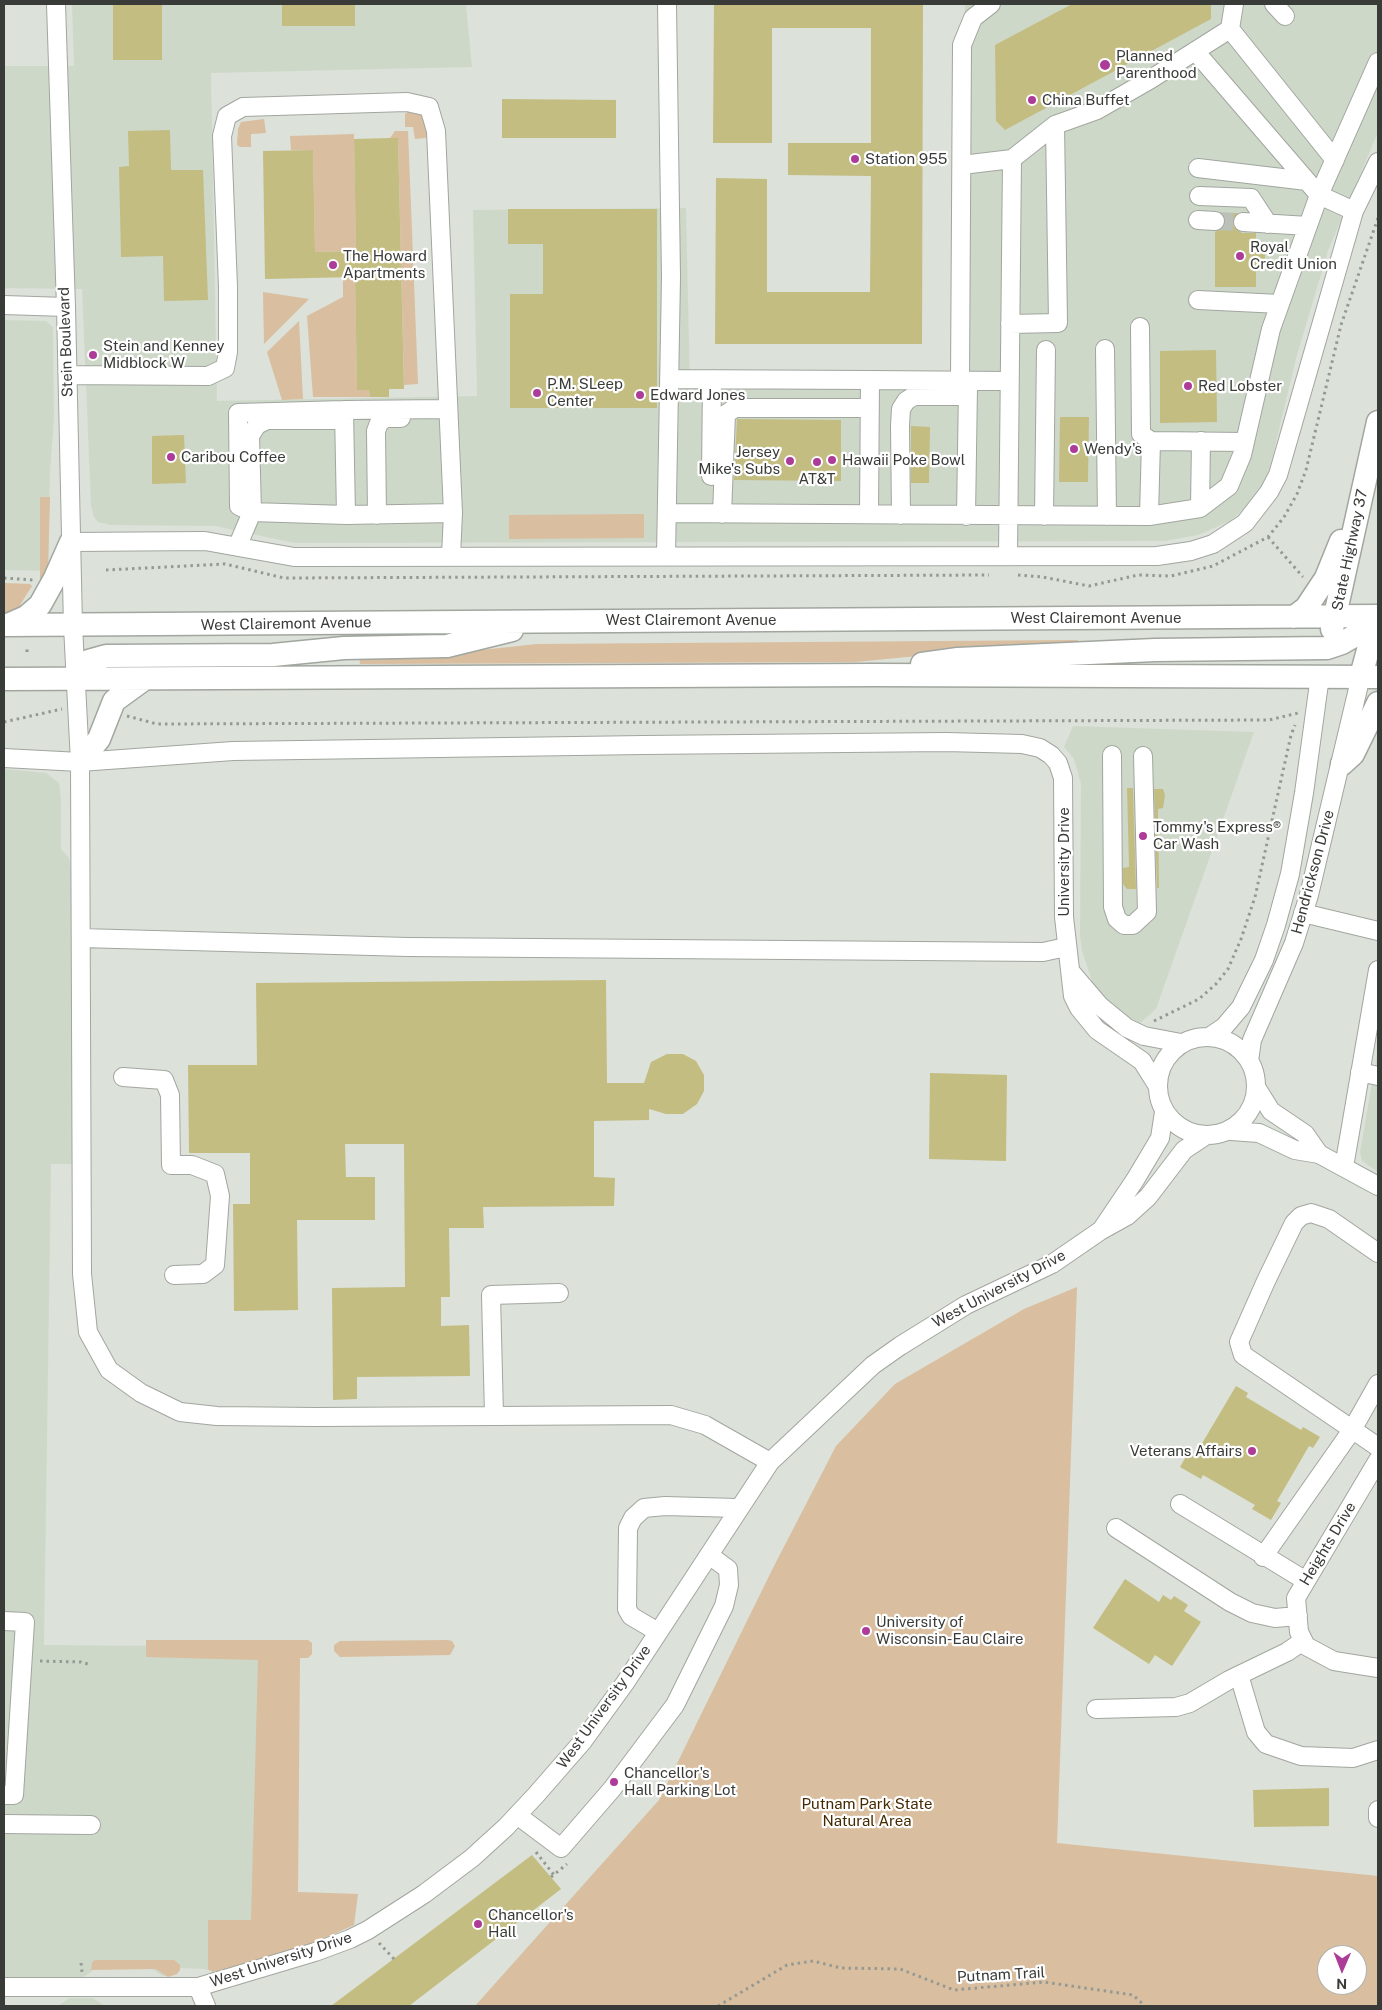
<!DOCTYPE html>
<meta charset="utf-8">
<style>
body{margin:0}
#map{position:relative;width:1382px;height:2010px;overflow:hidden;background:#dce1d9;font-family:"Public Sans",sans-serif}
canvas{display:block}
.frame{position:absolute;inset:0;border:5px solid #393b38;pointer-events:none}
.north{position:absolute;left:1317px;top:1945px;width:50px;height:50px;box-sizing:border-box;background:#fff;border:1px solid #b0b1af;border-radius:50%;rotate:181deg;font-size:14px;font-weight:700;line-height:20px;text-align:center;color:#393b38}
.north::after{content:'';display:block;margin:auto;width:18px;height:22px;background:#ac3c98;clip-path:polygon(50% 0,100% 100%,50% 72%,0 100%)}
</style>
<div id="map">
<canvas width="1382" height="2010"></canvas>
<div class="frame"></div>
<div class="north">N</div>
</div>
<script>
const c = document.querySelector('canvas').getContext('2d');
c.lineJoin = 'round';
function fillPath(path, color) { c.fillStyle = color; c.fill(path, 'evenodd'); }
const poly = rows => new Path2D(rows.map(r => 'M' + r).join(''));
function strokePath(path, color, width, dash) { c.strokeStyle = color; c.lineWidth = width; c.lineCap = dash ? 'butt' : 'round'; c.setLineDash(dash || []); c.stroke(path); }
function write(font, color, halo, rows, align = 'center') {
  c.font = font + ' "Public Sans",sans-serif'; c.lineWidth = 4.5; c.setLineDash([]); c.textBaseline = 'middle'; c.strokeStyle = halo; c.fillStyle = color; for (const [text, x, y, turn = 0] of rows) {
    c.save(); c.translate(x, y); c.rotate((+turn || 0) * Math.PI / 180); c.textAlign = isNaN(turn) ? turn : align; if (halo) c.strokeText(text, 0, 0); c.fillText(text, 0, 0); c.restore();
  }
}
const built = poly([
 [72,4,466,4,472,67,211,73,217,401,477,396,473,210,686,208,690,389,963,387,965,4,1378,4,1378,132,1328,251,1297,355,1270,467,1262,486,1247,506,1230,521,1198,535,1165,541,294,543,215,526,111,525,98,522,94,517,91,506,82,289,4,288,4,66,74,66],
 [4,320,46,321,53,327,54,419,50,471,48,571,4,570],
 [1073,726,1254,732,1156,1009,1138,1025,1120,1015,1095,990,1082,951,1080,935,1081,784,1074,759,1064,747],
 [4,769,46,773,59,783,61,799,61,849,69,858,72,877,72,1164,51,1164,44,1645,288,1647,259,1960,213,1972,204,1969,178,1968,172,1975,163,1976,150,1968,95,1969,78,1981,4,1981],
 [1378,1049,1378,1172,1362,1161,1360,1152],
 [69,1998,93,1998,105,2006,58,2006]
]);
const green = poly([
 [408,112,419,113,427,120,428,136,425,138,415,139,413,127,405,127,405,114],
 [264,119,266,133,251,134,251,147,240,147,237,145,238,129,241,122],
 [395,131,408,131,418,384,404,385,398,138,390,138],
 [354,134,356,251,315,252,313,150,291,150,290,136],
 [343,277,355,277,357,389,369,390,370,397,313,397,307,316,343,297],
 [263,292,309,299,264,344],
 [299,321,303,399,282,400,267,352],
 [40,497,50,497,48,571,31,599,40,581],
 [644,514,644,538,509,539,509,515],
 [4,583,30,584,32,586,20,605,21,610,4,614],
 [1078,640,1078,647,949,653,855,662,360,664,359,654,444,654,537,644],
 [1077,1287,1057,1843,1378,1876,1378,2006,475,2006,659,1800,773,1568,836,1446,895,1384,1024,1309],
 [1327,1955,1357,1955,1357,1985,1327,1985],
 [146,1640,308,1640,312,1643,312,1654,308,1658,300,1658,298,1892,358,1894,354,1925,314,1943,260,1960,213,1972,208,1969,208,1920,251,1920,258,1660,146,1657],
 [448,1640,452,1641,455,1646,450,1655,340,1657,334,1651,334,1645,340,1641],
 [95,1960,174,1960,180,1965,180,1970,177,1974,168,1977,156,1969,91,1970,92,1962]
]);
const building = poly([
 [113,4,162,4,162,60,113,60],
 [282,4,355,4,355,26,282,26],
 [714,4,923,4,922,344,715,344,716,178,767,179,767,292,870,292,871,176,788,175,788,143,871,143,871,28,772,28,772,143,713,143],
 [1072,4,1211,4,1211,19,1005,130,996,121,995,45],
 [502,99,616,100,616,138,502,138],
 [170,130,171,170,203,170,208,300,164,301,163,256,121,257,119,167,129,166,128,131],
 [390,138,398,138,404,389,389,389,389,397,370,397,369,390,357,390,355,277,265,279,263,151,313,150,315,252,356,251,354,139],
 [508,209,657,209,657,408,510,408,510,294,543,294,543,244,508,244],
 [1221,213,1238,213,1232,221,1234,227,1242,233,1256,233,1256,246,1265,246,1265,266,1256,266,1256,287,1215,287,1215,232,1224,226,1226,221],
 [1216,350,1217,422,1160,423,1160,351],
 [1060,417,1089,417,1088,482,1059,482],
 [737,419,841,420,841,481,734,480],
 [911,426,930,427,929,483,911,483],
 [184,435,186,483,152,484,152,436],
 [1127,788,1133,788,1136,889,1127,889,1123,884,1123,868,1129,867],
 [1154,789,1163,789,1165,795,1163,808,1158,809,1159,888,1157,888],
 [606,980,607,1083,644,1083,651,1062,667,1054,683,1054,696,1061,704,1075,704,1091,697,1104,683,1114,666,1114,649,1109,649,1120,594,1121,594,1177,615,1178,614,1206,483,1207,484,1228,449,1228,450,1297,441,1297,441,1326,469,1325,470,1376,357,1377,357,1399,333,1400,332,1288,405,1287,404,1144,345,1144,346,1177,375,1177,375,1220,297,1220,298,1310,234,1311,233,1204,250,1204,250,1153,189,1153,188,1065,257,1065,256,983],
 [930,1073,1007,1075,1006,1161,929,1159],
 [1236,1386,1248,1393,1246,1397,1301,1430,1303,1427,1320,1437,1313,1448,1309,1446,1277,1501,1281,1503,1271,1520,1252,1509,1255,1505,1203,1475,1201,1479,1180,1467,1188,1453,1194,1457],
 [1125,1579,1159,1602,1163,1595,1171,1600,1174,1596,1188,1605,1184,1611,1201,1622,1172,1666,1155,1655,1149,1664,1093,1628],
 [1329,1788,1329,1826,1254,1827,1253,1790],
 [532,1855,561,1889,409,2006,331,2006]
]);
const minorTunnel = poly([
 [1215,221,1243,222]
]);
const path = poly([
 [1268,537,1303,577],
 [106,570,225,564,284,578,989,575],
 [1018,575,1043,577,1089,586,1138,575,1171,576,1213,566,1268,537,1284,517,1297,494,1306,470,1341,325,1378,218],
 [4,578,33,580],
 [27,652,27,648],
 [127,716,157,724,1269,720,1298,713],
 [4,722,62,709],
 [1154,1021,1199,999,1216,984,1228,969,1241,939,1255,897,1291,735,1295,725],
 [40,1661,81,1662,91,1665],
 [536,1852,554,1875],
 [551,1877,567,1864],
 [379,1943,394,1959],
 [81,1963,82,1972],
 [718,2006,787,1965,813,1961,841,1968,900,1969,954,1990,1044,1982,1133,1995,1145,2006]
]);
const minor = poly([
 [56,4,66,307,73,626,80,762,82,1274,88,1332,109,1370,141,1393,180,1412,217,1416,315,1417,671,1415,705,1425,770,1462],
 [1274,4,1285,16],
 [1230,29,1335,160],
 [1195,51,1319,195,1354,211],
 [962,165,1012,159,1055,125,1097,110,1151,79,1230,29,1234,4],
 [1198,168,1307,181],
 [1199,196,1251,198,1268,224],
 [1198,220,1215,221],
 [1243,222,1308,226],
 [1198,300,1280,304],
 [4,305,66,307],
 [1010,324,1058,323,1055,125],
 [1140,327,1141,434,1151,441,1149,516],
 [1105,349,1107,516],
 [68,375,208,376,225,368,228,352,228,287,222,136,227,116,243,107,407,102,429,107,436,131,453,513,451,556],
 [669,379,870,380],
 [960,380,962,45,973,18,991,4],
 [344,410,336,420,267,420,257,425,250,436,252,512,239,506,238,413,344,410,448,409],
 [344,410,346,515],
 [1151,441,1245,442],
 [711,476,712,379],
 [1200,508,1201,441],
 [667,513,1149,516,1200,508,1229,486,1242,455,1271,329,1319,195,1378,62],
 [722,514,726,414,735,408,870,408],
 [869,514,870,380,1009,381],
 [377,515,376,431,379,423,385,418,401,418],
 [901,515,900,426,901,409,906,401,914,396,968,396],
 [966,516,968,387],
 [1044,516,1046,350],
 [71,542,205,541,294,557,1157,556,1191,551,1213,544,1245,523,1269,492,1278,475,1354,211,1378,162],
 [238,545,252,512,346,515,453,513],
 [666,556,671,277,667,4],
 [1008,556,1012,159],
 [1112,755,1113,907,1117,919,1124,925,1133,925,1147,912,1143,756],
 [4,758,80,762,233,751,644,745,946,742,1022,744,1040,748,1051,755,1058,763,1063,778,1064,917,1073,996,1079,1008,1097,1030,1142,1061,1157,1085],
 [1303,913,1378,931],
 [81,938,408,947,1043,952,1066,947],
 [1071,972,1100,1006,1127,1028,1144,1036,1181,1043],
 [1209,1037,1224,1027,1241,1007,1264,960,1276,925,1290,874,1304,793,1320,676],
 '1158 1086a49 49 0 1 1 98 0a49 49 0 1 1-98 0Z',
 [1249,1061,1252,1040,1294,943,1309,895,1361,676],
 [1360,1072,1378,1076],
 [123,1077,164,1080,170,1095,171,1165,192,1165,215,1174,220,1196,215,1265,203,1274,174,1275],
 [1256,1087,1271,1111,1305,1134,1319,1154],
 [1231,1131,1259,1133,1295,1150,1319,1154,1378,1186],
 [1344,1167,1378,970],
 [1102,1229,1135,1180,1160,1138,1164,1112],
 [1378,1253,1329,1219,1311,1213,1301,1216,1294,1223,1266,1281,1239,1342,1243,1355,1378,1447],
 [494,1415,491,1295,559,1293],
 [1378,1460,1296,1598,1299,1632,1306,1646,1334,1661,1378,1668],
 [1180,1504,1306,1581],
 [1116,1528,1230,1602,1252,1613,1275,1618,1298,1616],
 [1263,1557,1352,1430,1378,1384],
 [4,1621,25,1622,14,1795,4,1795],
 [658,1632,631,1616,627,1609,628,1528,633,1518,644,1508,665,1506,737,1508],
 [1239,1675,1256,1732,1266,1744,1301,1756,1353,1758,1378,1750],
 [1096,1709,1176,1707,1190,1703,1229,1680,1287,1652,1303,1641],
 [517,1815,561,1848,612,1789,675,1705,724,1606,729,1585,728,1569,709,1555],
 [1378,1818,1378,1810],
 [4,1824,91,1825],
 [4,1987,198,1987,315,1952,350,1939,368,1930,424,1894,472,1858,506,1827,536,1795,583,1741,625,1683,770,1462,873,1365,900,1346,966,1305,1052,1264,1100,1231,1127,1216,1148,1197,1184,1150,1205,1136],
 [198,1987,206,2006]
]);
const major = poly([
 [1294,617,1306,608,1326,578,1341,541],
 [10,624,26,617,40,605,55,578,71,542],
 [4,625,1378,616],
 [1332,629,1378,422],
 [922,664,958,659,1155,650,1327,648,1342,643,1356,635,1366,628,1378,616],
 [1361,676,1377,617],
 [4,679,874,675,1378,677],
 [75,681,88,661,106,656,273,655,344,648,447,646,512,630],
 [80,762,99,739,114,701,143,680],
 [1342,764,1353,754,1378,703]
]);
const markers = [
 [1105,65,6,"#ac3c98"],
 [1032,100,5,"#ac3c98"],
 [855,159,5,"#ac3c98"],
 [1240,256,5,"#ac3c98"],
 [333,265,5,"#ac3c98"],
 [93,355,5,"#ac3c98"],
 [1188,386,5,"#ac3c98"],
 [537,393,5,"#ac3c98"],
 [640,395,5,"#ac3c98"],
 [1074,449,5,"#ac3c98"],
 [171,457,5,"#ac3c98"],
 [832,460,5,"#ac3c98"],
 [790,461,5,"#ac3c98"],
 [817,462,5,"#ac3c98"],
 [1143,836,5,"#ac3c98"],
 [1252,1451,5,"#ac3c98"],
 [866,1631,5,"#ac3c98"],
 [614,1782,5,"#ac3c98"],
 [478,1924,5,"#ac3c98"]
];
const poiNames = [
 ["Planned",1116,56],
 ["Parenthood",1116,73],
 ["China Buffet",1042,100],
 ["Station 955",865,159],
 ["Royal",1250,247],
 ["Credit Union",1250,264],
 ["The Howard",343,256],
 ["Apartments",343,273],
 ["Stein and Kenney",103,346],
 ["Midblock W",103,363],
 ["P.M. SLeep",547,384],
 ["Center",547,401],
 ["Red Lobster",1198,386],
 ["Edward Jones",650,395],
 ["Wendy's",1084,449],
 ["Jersey",780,452,"right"],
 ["Mike's Subs",780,469,"right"],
 ["Caribou Coffee",181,457],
 ["Hawaii Poke Bowl",842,460],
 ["AT&T",817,479,"center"],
 ["Tommy's Express®",1153,827],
 ["Car Wash",1153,844],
 ["Veterans Affairs",1242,1451,"right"],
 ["University of",876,1622],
 ["Wisconsin-Eau Claire",876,1639],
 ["Chancellor's",624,1773],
 ["Hall Parking Lot",624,1790],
 ["Chancellor's",488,1915],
 ["Hall",488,1932]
];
const streetNames = [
 ["Stein Boulevard",66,342,-92],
 ["State Highway 37",1350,550,-78],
 ["West Clairemont Avenue",1096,618],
 ["West Clairemont Avenue",691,620],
 ["West Clairemont Avenue",286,624,-1],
 ["University Drive",1064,862,-90],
 ["Hendrickson Drive",1313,872,-75],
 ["West University Drive",999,1289,-28],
 ["Heights Drive",1328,1544,-59],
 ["West University Drive",604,1707,-54],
 ["West University Drive",281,1960,-18],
 ["Putnam Trail",1001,1975,-3]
];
const parkNames = [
 ["Putnam Park State",867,1804],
 ["Natural Area",867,1821]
];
fillPath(built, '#ced8c9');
fillPath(green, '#d9be9f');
fillPath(building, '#c3bd82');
strokePath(minorTunnel, '#bbc0b9', 18, [18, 9]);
strokePath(minor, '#a1a69f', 20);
strokePath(major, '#a1a69f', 25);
strokePath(path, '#959993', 3, [2.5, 4]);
strokePath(minor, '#fff', 18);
strokePath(major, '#fff', 22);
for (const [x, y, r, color] of markers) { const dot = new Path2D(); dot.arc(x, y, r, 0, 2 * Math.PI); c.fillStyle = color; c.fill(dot); strokePath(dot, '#fff', 2); }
write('15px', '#393b38', '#fff', poiNames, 'left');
write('15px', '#393b38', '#fff', streetNames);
write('15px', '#442901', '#fff', parkNames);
</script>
